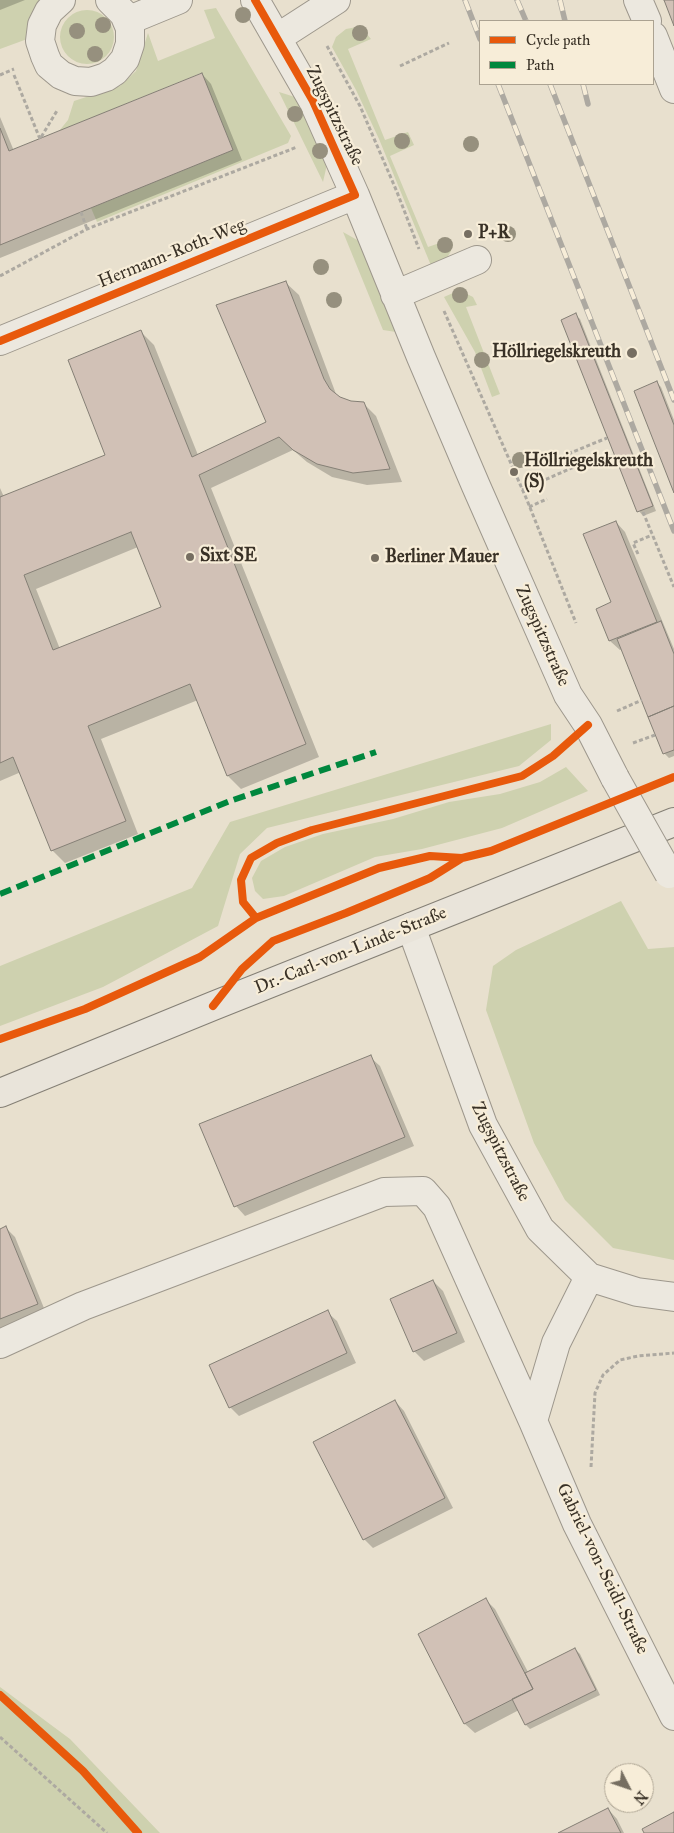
<!DOCTYPE html>
<meta charset="utf-8">
<style>
body{margin:0}
#map{position:relative;width:674px;height:1833px;overflow:hidden;background:#e8e0ce;font-family:"IM FELL Great Primer",serif}
canvas{display:block}
.legend{position:absolute;left:479px;top:20px;width:175px;height:65px;box-sizing:border-box;background:#f7edd8;border:1px solid #aba291;margin:0;padding:6px 9px;list-style:none;font-size:15px;color:#393126}
.legend li{display:flex;align-items:center;gap:10px;height:25px}
.legend b{width:25px;border:1px solid #aba291}
.north{position:absolute;left:604px;top:1763px;width:50px;height:50px;box-sizing:border-box;background:#f7edd8;border:1px solid #aba291;border-radius:50%;rotate:131deg;font-size:14px;font-weight:700;line-height:20px;text-align:center;color:#393126}
.north::after{content:'';display:block;margin:auto;width:18px;height:22px;background:#766e61;clip-path:polygon(50% 0,100% 100%,50% 72%,0 100%)}
</style>
<div id="map">
<canvas width="674" height="1833"></canvas>
<ul class="legend">
<li><b style="height:6px;background:#e8590c"></b>Cycle path</li>
<li><b style="height:6px;background:#00873e"></b>Path</li>
</ul>
<div class="north">N</div>
</div>
<script>
const c = document.querySelector('canvas').getContext('2d');
c.lineJoin = 'round';
function fillPath(path, color) { c.fillStyle = color; c.fill(path, 'evenodd'); }
const poly = rows => new Path2D(rows.map(r => 'M' + r).join(''));
function strokePath(path, color, width, dash) { c.strokeStyle = color; c.lineWidth = width; c.lineCap = dash ? 'butt' : 'round'; c.setLineDash(dash || []); c.stroke(path); }
function write(font, color, halo, rows, align = 'center') {
  c.font = font + ' "IM FELL Great Primer",serif'; c.lineWidth = 4.5; c.setLineDash([]); c.textBaseline = 'middle'; c.strokeStyle = halo; c.fillStyle = color; for (const [text, x, y, turn = 0] of rows) {
    c.save(); c.translate(x, y); c.rotate((+turn || 0) * Math.PI / 180); c.textAlign = isNaN(turn) ? turn : align; if (halo) c.strokeText(text, 0, 0); c.fillText(text, 0, 0); c.restore();
  }
}
const green = poly([
 [0,0,47,0,30,38,0,49],
 [216,8,291,136,288,143,97,222,91,208,233,150,201,73,59,131,68,120,74,101,120,86,136,71,148,33,158,61,215,38,204,10],
 '60 37a27 27 0 1 1 54 0a27 27 0 1 1-54 0Z',
 [357,27,366,33,371,39,348,49,385,140,408,132,414,145,390,156,428,247,451,239,451,251,447,258,432,268,379,139,356,90,332,47,336,37,346,29],
 [279,92,295,97,328,160,323,182],
 [343,232,359,241,396,332,383,330],
 [463,292,473,297,477,305,466,307,500,394,492,397,475,352,444,297,453,293],
 [551,724,551,740,519,766,267,828,240,854,218,926,103,987,0,1026,0,966,192,888,230,822],
 [566,767,588,791,502,828,422,849,375,857,284,896,263,899,255,891,252,878,261,861,285,847,323,834,393,819,449,802,500,794,540,782],
 [621,901,648,949,674,947,674,1260,613,1248,565,1200,534,1143,486,1010,493,966,516,950],
 [0,1687,70,1739,160,1833,0,1833]
]);
const shadow = poly([
 [0,0,25,0,0,10],
 [202,74,211,84,242,160,0,258,0,117,14,151],
 [285,282,299,295,336,394,339,398,351,402,363,403,376,416,402,482,367,485,332,477,307,462,293,450,211,488,319,757,241,789,228,776,198,700,101,739,138,834,65,863,52,850,21,772,0,781,0,488,4,497,107,455,141,332,154,345,198,455,267,422],
 [138,547,163,607,60,649,36,589],
 [575,315,580,319,656,511,643,516,639,511],
 [657,383,661,387,674,420,674,489],
 [616,522,625,532,674,649,674,756,669,758,664,753,622,649,620,650,610,641,598,609,612,603],
 [370,1057,380,1066,414,1146,245,1216,236,1206],
 [6,1228,15,1237,46,1313,0,1333,0,1230],
 [433,1281,443,1291,465,1342,424,1361,414,1351],
 [327,1312,337,1321,356,1363,239,1416,230,1407],
 [395,1401,404,1411,453,1508,373,1548,364,1539],
 [486,1600,495,1609,528,1672,575,1649,580,1654,600,1695,530,1729,526,1725,519,1710,475,1733,465,1724,419,1635],
 [608,1809,617,1819,624,1833,561,1833]
]);
const building = poly([
 [664,0,674,0,674,26,664,0],
 [202,73,233,150,0,245,0,128,9,151,202,73],
 [286,281,324,379,330,389,340,397,351,401,364,402,390,469,353,473,317,464,293,450,279,437,199,475,306,744,227,776,190,684,88,726,126,821,51,851,13,757,0,763,0,497,105,455,68,360,141,330,192,457,266,422,216,305,286,281],
 [131,532,161,607,53,650,24,575,131,532],
 [576,313,653,506,637,512,561,320,576,313],
 [657,381,674,425,674,493,634,391,657,381],
 [616,521,657,622,609,641,596,609,611,602,583,534,616,521],
 [661,621,674,654,674,706,648,717,617,639,661,621],
 [674,706,674,750,663,754,648,717,674,706],
 [371,1055,405,1137,234,1207,199,1124,371,1055],
 [6,1226,38,1304,0,1319,0,1229,6,1226],
 [433,1280,457,1333,413,1352,390,1299,433,1280],
 [328,1310,347,1353,229,1408,209,1365,328,1310],
 [395,1400,445,1498,363,1540,313,1442,395,1400],
 [486,1598,533,1689,464,1724,418,1634,486,1598],
 [575,1648,596,1690,525,1725,512,1699,533,1689,525,1673,575,1648],
 [608,1808,621,1833,558,1833,608,1808],
 [674,1812,674,1833,644,1833,642,1829,674,1812]
]);
const path = poly([
 [327,46,360,106,397,192,419,249],
 [400,66,449,43],
 [0,75,14,69],
 [14,75,40,139,58,109],
 [81,212,87,229],
 [0,276,87,229,297,147],
 [444,311,527,500,576,623],
 [522,490,576,466,570,453,607,438],
 [529,507,547,499],
 [643,512,674,587],
 [638,554,633,543,652,535],
 [617,711,642,700],
 [633,743,655,735],
 [591,1467,595,1393,603,1375,620,1360,638,1356,674,1353],
 [0,1737,107,1833]
]);
const minor = poly([
 [61,0,49,11,42,25,40,41,45,56,49,65,61,75,75,81,91,82,106,77,115,71,125,59,130,44,130,28,124,14,110,0],
 [255,0,313,101,355,195,421,357,476,486,568,695,588,725,615,778],
 [638,0,647,21],
 [127,21,178,0],
 [653,36,674,89],
 [277,38,336,0],
 [395,295,477,260],
 [0,341,355,195],
 [411,927,483,1125,540,1229,589,1277,637,1292,674,1297],
 [0,1344,83,1306,384,1192,423,1191,437,1207,533,1421,577,1524,674,1716],
 [533,1421,556,1343,589,1277]
]);
const major = poly([
 [0,1093,213,1006,674,822]
]);
const rail = poly([
 [465,0,480,39],
 [517,0,526,21],
 [560,0,565,21],
 [498,84,674,531],
 [550,84,674,400],
 [583,84,588,104]
]);
const minorBridge = poly([
 [615,778,669,874]
]);
const quiet = poly([
 [0,894,230,801,376,752]
]);
const cycleway = poly([
 [0,341,355,195,313,101,255,0],
 [256,918,243,902,241,880,251,858,277,843,312,830,522,776,553,756,588,725],
 [213,1006,242,969,273,941,346,913,430,878,462,858],
 [0,1039,85,1009,200,957,256,918,379,868,430,856,462,858,491,851,674,777],
 [0,1695,83,1771,138,1833]
]);
const trees = [
 [243,15],
 [103,25],
 [77,31],
 [360,33],
 [95,54],
 [295,114],
 [402,141],
 [471,144],
 [320,151],
 [508,234],
 [445,245],
 [321,267],
 [460,295],
 [334,300],
 [482,360],
 [520,460]
];
const markers = [
 [468,234,5,"#766e61"],
 [632,353,6,"#766e61"],
 [514,472,5,"#766e61"],
 [190,557,5,"#766e61"],
 [375,558,5,"#766e61"]
];
const streetNames = [
 ["Zugspitzstraße",334,116,64],
 ["Hermann-Roth-Weg",172,254,-22],
 ["Zugspitzstraße",542,636,66],
 ["Dr.-Carl-von-Linde-Straße",351,951,-22],
 ["Zugspitzstraße",500,1152,63],
 ["Gabriel-von-Seidl-Straße",602,1569,64]
];
const poiNames = [
 ["P+R",478,234],
 ["Höllriegelskreuth",621,353,"right"],
 ["Höllriegelskreuth",524,462],
 ["(S)",524,483],
 ["Sixt SE",200,557],
 ["Berliner Mauer",385,558]
];
fillPath(green, '#ced1af');
fillPath(shadow, '#0003');
fillPath(building, '#d1c1b6');
strokePath(building, '#847f75', 1);
strokePath(minor, '#9d978c', 30);
strokePath(major, '#847f75', 30);
strokePath(path, '#ada9a1', 3, [4, 2.5]);
strokePath(minor, '#ece8df', 28);
strokePath(major, '#e9e4da', 28);
strokePath(rail, '#ada9a1', 5.5);
strokePath(rail, '#f7edd8', 4, [11]);
strokePath(minorBridge, '#9d978c', 30, []);
strokePath(minorBridge, '#ece8df', 28);
strokePath(quiet, '#00873e', 6, [12, 6]);
strokePath(cycleway, '#e8590c', 8);
c.fillStyle = '#96907e';
for (const [x, y] of trees) { c.beginPath(); c.arc(x, y, 8, 0, 2 * Math.PI); c.fill(); }
for (const [x, y, r, color] of markers) { const dot = new Path2D(); dot.arc(x, y, r, 0, 2 * Math.PI); c.fillStyle = color; c.fill(dot); strokePath(dot, '#f7edd8', 2); }
write('18px', '#393126', '#f7edd8', streetNames);
write('bold 18px', '#393126', '#f7edd8', poiNames, 'left');
</script>
